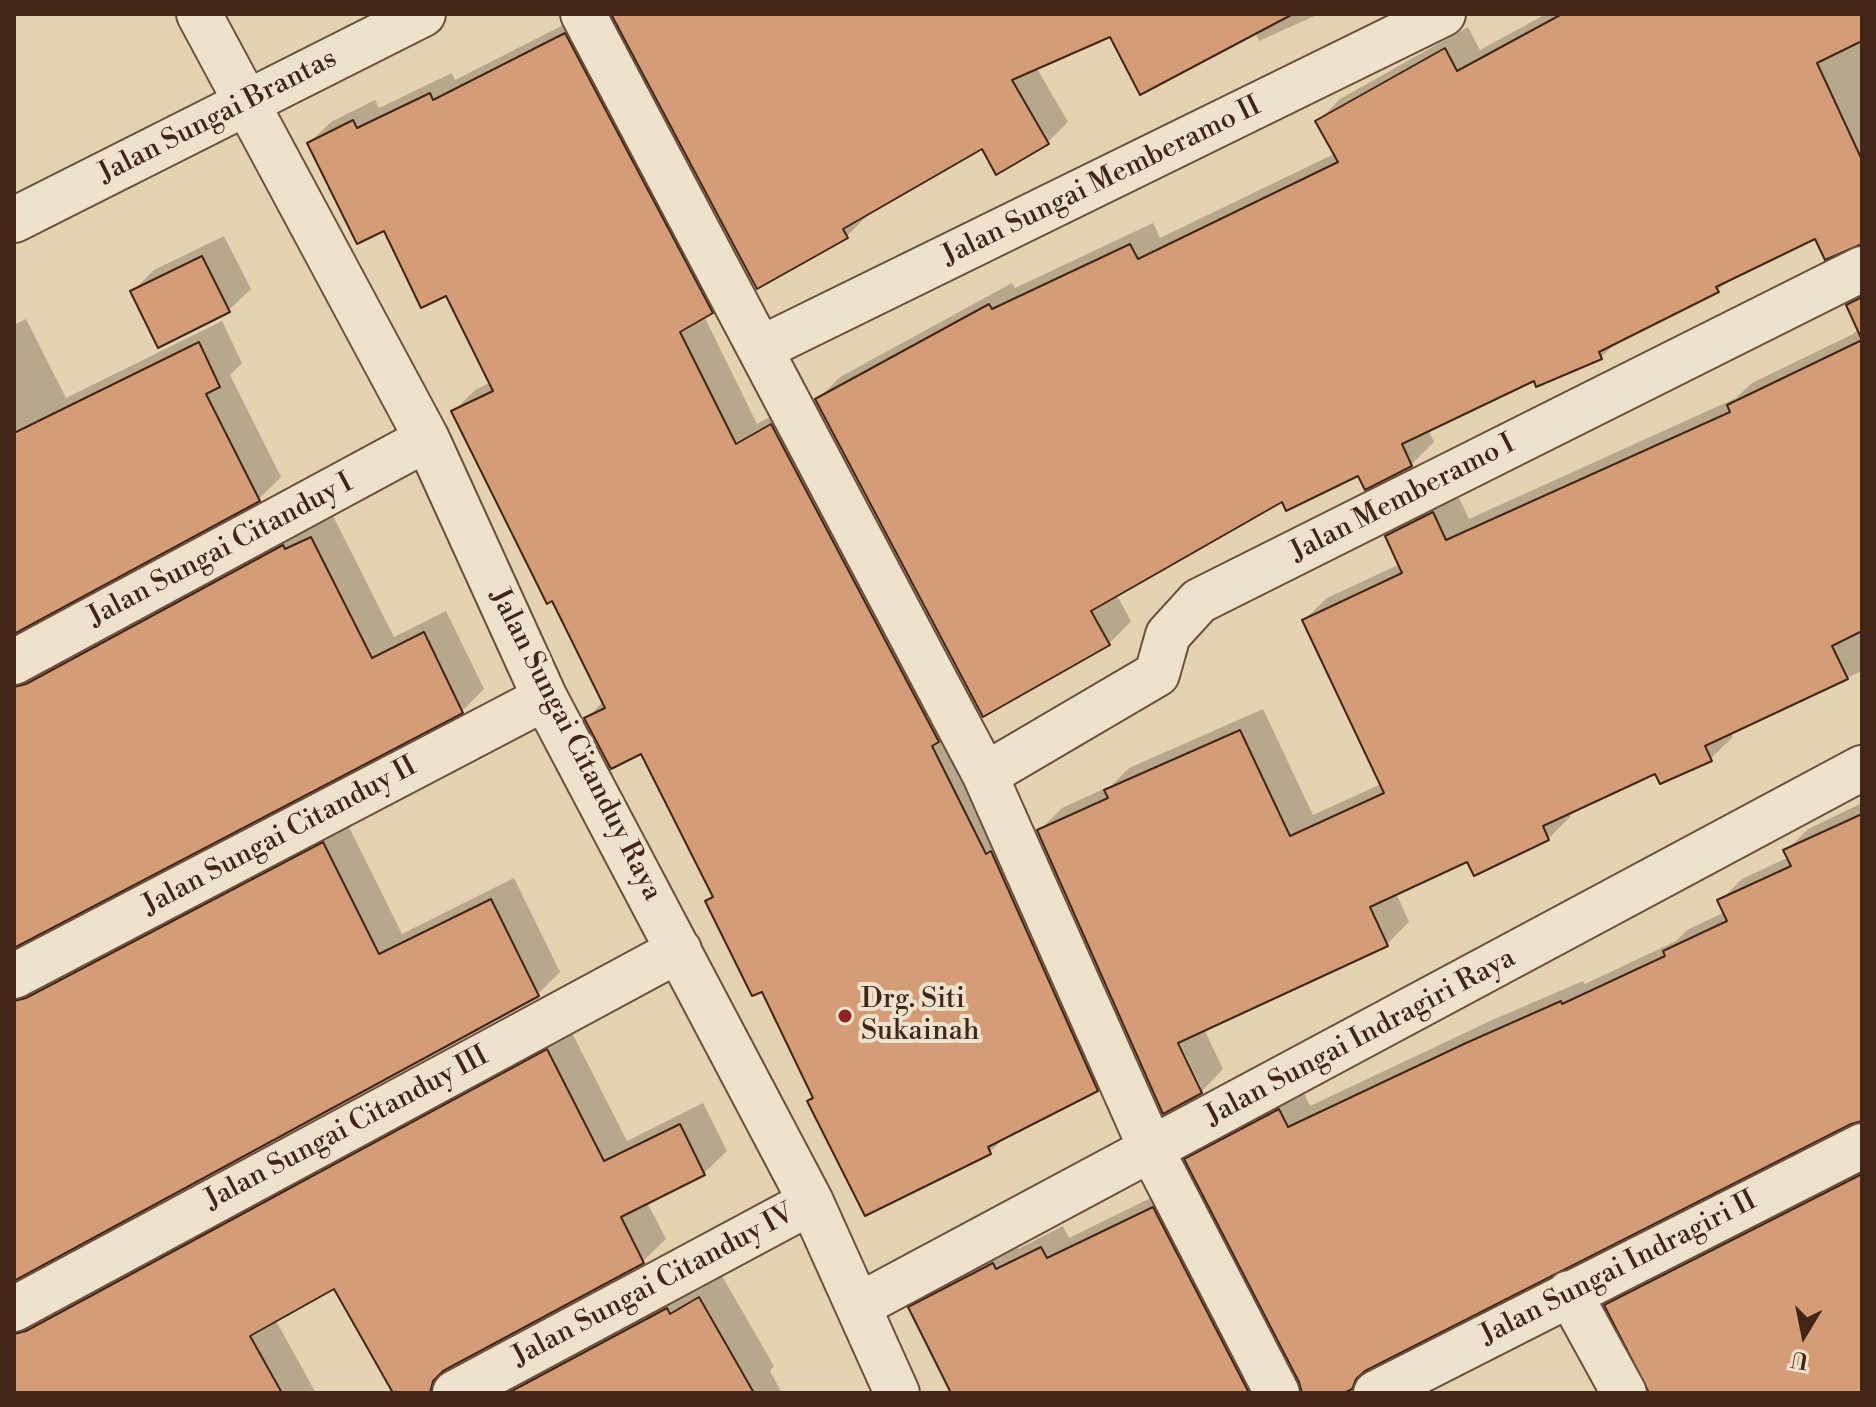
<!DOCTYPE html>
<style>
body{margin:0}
#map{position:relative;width:1876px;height:1407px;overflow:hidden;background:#e5d2b1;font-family:"Libre Bodoni",serif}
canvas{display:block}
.frame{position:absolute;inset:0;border:16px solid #422517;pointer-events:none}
.north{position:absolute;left:1764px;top:1295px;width:80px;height:80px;-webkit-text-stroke:6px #eee2cc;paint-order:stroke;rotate:190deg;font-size:22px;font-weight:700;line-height:32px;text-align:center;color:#422517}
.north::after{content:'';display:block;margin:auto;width:28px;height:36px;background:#422517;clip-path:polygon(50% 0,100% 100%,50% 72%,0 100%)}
</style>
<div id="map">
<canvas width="1876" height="1407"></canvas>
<div class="frame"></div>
<div class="north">U</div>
</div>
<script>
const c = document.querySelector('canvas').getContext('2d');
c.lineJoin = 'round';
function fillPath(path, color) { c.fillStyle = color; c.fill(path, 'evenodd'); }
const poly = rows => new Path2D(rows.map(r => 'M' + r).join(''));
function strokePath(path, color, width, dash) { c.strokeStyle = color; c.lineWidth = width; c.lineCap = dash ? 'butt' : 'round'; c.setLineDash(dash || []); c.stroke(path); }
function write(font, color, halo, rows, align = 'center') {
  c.font = font + ' "Libre Bodoni",serif'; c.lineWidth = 8; c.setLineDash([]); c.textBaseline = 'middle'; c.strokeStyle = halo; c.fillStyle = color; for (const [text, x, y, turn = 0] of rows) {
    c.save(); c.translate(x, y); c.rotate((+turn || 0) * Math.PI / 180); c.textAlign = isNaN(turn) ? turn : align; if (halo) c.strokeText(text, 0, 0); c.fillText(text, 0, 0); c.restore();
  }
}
const shadow = poly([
 [585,14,733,290,704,316,757,424,793,404,1119,1068,1097,1090,1008,1134,990,1152,866,1213,810,1101,815,1096,763,989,707,902,714,895,642,751,586,719,604,701,453,412,475,390,491,382,446,293,309,143,331,122,375,100,379,108,452,73,455,80],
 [612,14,1319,14,1259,41,1255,32,1111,35,1036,67,1068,122,1048,142,997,172,983,147,865,213,867,216,847,236],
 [1546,14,1862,14,1862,242,1816,237,1730,278,1717,291,1618,341,1601,357,1535,378,1428,429,1434,442,1411,465,1359,473,1283,499,1116,594,1131,621,1109,644,817,400,840,377,1012,283,1015,288,1153,223,1160,238,1336,153,1318,121,1340,99,1468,27,1480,50],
 [224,236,251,289,229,310,159,345,133,291,154,270],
 [1862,292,1862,671,1731,732,1733,737,1710,759,1661,782,1656,772,1569,812,1571,816,1548,839,1475,873,1468,859,1396,893,1409,922,1387,944,1204,1029,1223,1069,1201,1092,1164,1111,1039,831,1062,808,1112,785,1129,768,1263,709,1313,815,1381,784,1304,620,1327,598,1400,564,1388,536,1410,514,1456,491,1469,519,1736,398,1752,383,1853,334,1859,328,1848,306],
 [1175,1033,1201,1087,1196,1087,1172,1035],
 [26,319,66,398,222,321,242,363,230,375,281,477,259,499,14,631,14,325],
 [333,516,394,637,446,611,484,689,462,711,14,946,14,651,306,524,308,529],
 [1862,803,1862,1119,1850,1122,1373,1365,1350,1388,1339,1393,1304,1393,1301,1381,1187,1160,1209,1138,1302,1089,1310,1106,1490,1021,1583,981,1585,984,1676,941,1687,930,1725,912,1720,901,1742,879,1789,857,1786,851,1808,829],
 [346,821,402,934,514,878,560,972,538,994,14,1278,14,965],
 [570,1029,627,1141,703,1103,727,1151,704,1173,647,1202,666,1239,643,1261,453,1363,455,1383,466,1393,433,1393,430,1381,428,1393,396,1393,335,1286,275,1319,316,1393,14,1393,14,1298],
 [1862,1165,1862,1393,1651,1393,1607,1305,1629,1283],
 [1175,1186,1288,1393,953,1393,911,1308,933,1286,1015,1242,1018,1249,1063,1226,1069,1238],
 [722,1276,774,1366,770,1371,782,1393,492,1393,690,1287,693,1293]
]);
const building = poly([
 [611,14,1293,14,1140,95,1110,37,1012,80,1049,144,996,175,982,149,843,229,848,238,757,289,611,14],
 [1562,14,1862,14,1862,41,1817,63,1862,160,1862,244,1825,260,1815,239,1716,287,1719,292,1599,352,1602,359,1536,387,1534,381,1402,444,1412,466,1365,490,1358,476,1286,511,1282,502,1091,611,1110,645,983,717,815,399,989,304,992,309,1130,244,1138,259,1338,162,1315,121,1445,48,1457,71,1562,14],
 [565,33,713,313,680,332,736,444,771,424,939,742,932,746,986,854,991,851,1098,1091,988,1147,991,1154,865,1216,807,1101,813,1098,762,992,752,996,705,901,713,897,641,754,611,769,584,718,605,708,552,601,547,604,451,411,493,391,446,296,421,308,384,231,357,244,307,143,353,120,357,128,430,93,433,100,565,33],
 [202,256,230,312,158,348,130,291,202,256],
 [1862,297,1862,631,1832,646,1848,679,1705,746,1712,761,1660,784,1655,774,1543,826,1549,840,1474,876,1467,862,1370,907,1388,946,1178,1043,1202,1093,1163,1114,1037,830,1108,798,1104,790,1240,730,1290,836,1384,793,1302,620,1402,573,1385,536,1433,512,1446,540,1730,412,1727,405,1862,340,1846,305,1862,297],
 [199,342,220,387,206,394,260,501,14,634,14,433,199,342],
 [311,537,372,658,424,632,463,713,14,948,14,687,26,684,283,545,285,549,311,537],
 [1862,814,1862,1121,1851,1124,1365,1371,1356,1379,1352,1389,1344,1393,1302,1393,1299,1382,1184,1159,1279,1109,1288,1127,1466,1043,1561,1001,1562,1004,1665,956,1663,951,1727,921,1717,900,1791,866,1783,850,1862,814],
 [323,842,379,954,491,899,539,996,14,1281,14,1001,26,998,323,842],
 [547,1049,604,1161,680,1124,705,1175,621,1217,644,1263,443,1371,433,1381,430,1393,393,1393,334,1289,250,1336,282,1393,14,1393,14,1334,26,1331,547,1049],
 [1862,1174,1862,1393,1649,1393,1604,1305,1862,1174],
 [1153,1207,1249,1393,951,1393,908,1307,993,1263,996,1269,1041,1247,1047,1258,1153,1207],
 [699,1297,754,1393,508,1393,667,1308,670,1314,699,1297]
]);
const minor = poly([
 [199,14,427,439,545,698,811,1202,897,1393],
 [583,14,985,775,1152,1151,1277,1393],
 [760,349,1443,14],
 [14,662,427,439],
 [985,775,1157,674,1168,635,1199,601,1862,269],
 [14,976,545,698],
 [1569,1293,1624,1393],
 [858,1306,1862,768],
 [14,1309,679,950],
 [455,1393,811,1202],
 [1376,1393,1862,1146]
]);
const tertiary = poly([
 [14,220,423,14]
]);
const markers = [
 [845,1016,8,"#8f2418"]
];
const streetNames = [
 ["Jalan Sungai Brantas",218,117,-27],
 ["Jalan Sungai Memberamo II",1102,182,-26],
 ["Jalan Memberamo I",1403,499,-27],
 ["Jalan Sungai Citanduy I",221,551,-28],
 ["Jalan Sungai Citanduy Raya",575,745,63],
 ["Jalan Sungai Citanduy II",280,837,-28],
 ["Jalan Sungai Indragiri Raya",1361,1038,-28],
 ["Jalan Sungai Citanduy III",347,1129,-28],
 ["Jalan Sungai Indragiri II",1619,1269,-27],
 ["Jalan Sungai Citanduy IV",654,1286,-28]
];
const poiNames = [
 ["Drg. Siti",861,1000],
 ["Sukainah",861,1032]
];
fillPath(shadow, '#0003');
fillPath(building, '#d49d78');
strokePath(building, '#422517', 2);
strokePath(minor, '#6b503e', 48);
strokePath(tertiary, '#6b503e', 48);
strokePath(minor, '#eee2cc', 44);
strokePath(tertiary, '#eee2cc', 44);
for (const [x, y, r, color] of markers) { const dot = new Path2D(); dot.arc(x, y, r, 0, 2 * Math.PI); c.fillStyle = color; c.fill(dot); strokePath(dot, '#eee2cc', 3); }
write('28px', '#422517', '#eee2cc', streetNames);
write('28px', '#422517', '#eee2cc', poiNames, 'left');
</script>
